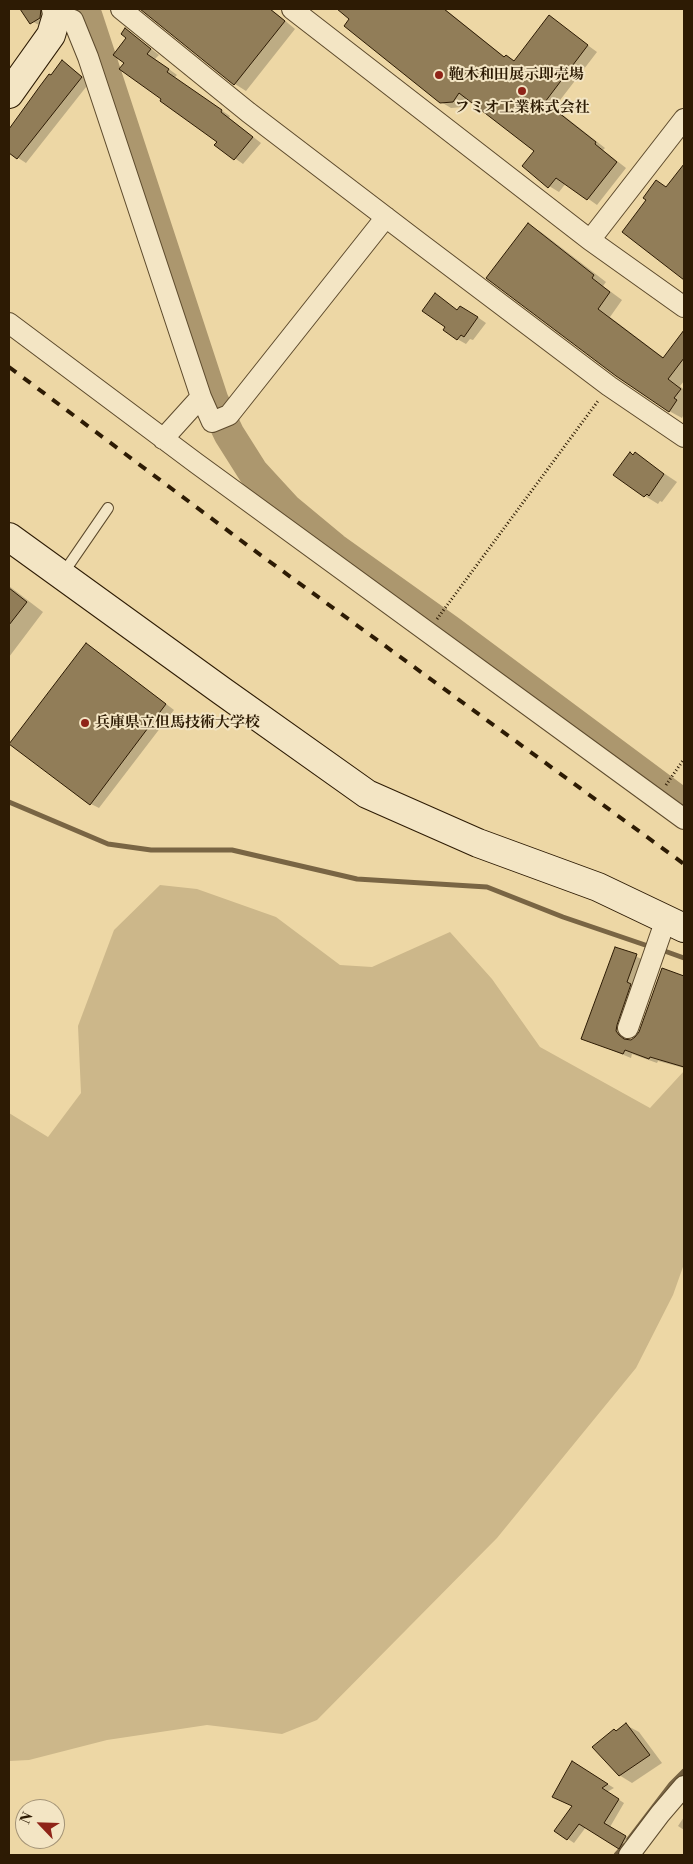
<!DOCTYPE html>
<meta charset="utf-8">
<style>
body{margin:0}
#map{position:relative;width:693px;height:1864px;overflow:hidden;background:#edd7a5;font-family:"Libre Bodoni",serif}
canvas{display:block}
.frame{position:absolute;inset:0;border:10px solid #2d1b04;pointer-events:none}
.north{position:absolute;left:15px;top:1799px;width:50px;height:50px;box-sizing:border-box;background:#f3e5c4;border:1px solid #a49477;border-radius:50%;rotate:294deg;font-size:14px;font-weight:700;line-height:20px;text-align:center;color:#2d1b04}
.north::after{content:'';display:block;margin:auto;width:18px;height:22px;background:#8f2418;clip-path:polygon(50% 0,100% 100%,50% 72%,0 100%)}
</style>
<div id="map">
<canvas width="693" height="1864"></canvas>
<div class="frame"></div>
<div class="north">N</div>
</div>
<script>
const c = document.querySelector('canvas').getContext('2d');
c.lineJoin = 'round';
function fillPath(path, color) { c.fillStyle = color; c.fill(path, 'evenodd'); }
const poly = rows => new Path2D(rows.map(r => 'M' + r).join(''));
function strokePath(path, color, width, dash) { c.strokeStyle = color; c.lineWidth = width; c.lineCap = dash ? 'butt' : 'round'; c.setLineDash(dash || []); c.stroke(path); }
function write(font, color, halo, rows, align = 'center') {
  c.font = font + ' "Libre Bodoni","Noto Serif JP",serif'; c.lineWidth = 4; c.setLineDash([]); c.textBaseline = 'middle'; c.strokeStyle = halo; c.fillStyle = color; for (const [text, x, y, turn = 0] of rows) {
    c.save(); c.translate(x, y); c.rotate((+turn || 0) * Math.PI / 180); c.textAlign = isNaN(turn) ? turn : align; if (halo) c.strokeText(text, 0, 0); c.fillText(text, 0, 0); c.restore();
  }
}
const green = poly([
 [160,885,197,889,276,917,340,965,372,967,450,932,492,979,540,1047,650,1108,684,1071,684,1264,673,1295,636,1368,497,1538,317,1720,282,1734,207,1725,107,1740,29,1760,9,1761,9,1113,48,1137,81,1093,78,1026,114,930]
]);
const shadow = poly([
 [28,9,40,9,49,20,43,26,37,24,28,19,23,12],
 [142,9,271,9,295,29,246,91,235,84],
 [339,9,445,9,506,58,507,56,515,61,549,17,597,52,554,108,605,148,603,150,626,168,597,205,566,183,559,192,549,186,536,150,469,99,463,107,451,108,441,102],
 [126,29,159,55,155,59,177,75,174,78,230,116,229,118,261,143,243,164,216,145,218,142,163,99,125,63,128,38],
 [63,62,90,82,26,163,9,152,9,131,41,86,52,77],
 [684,166,684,279,624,231,667,188],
 [529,225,541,232,606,282,603,286,622,300,610,317,664,358,677,341,684,345,684,381,680,386,684,390,684,414,682,418,669,411],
 [436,295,458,311,476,316,486,323,473,340,470,339,466,344,457,339,446,327],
 [635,454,677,482,662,502,660,501,658,504,645,496,615,474],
 [9,586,43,612,9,657],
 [94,649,174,710,99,808,91,804],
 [616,948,644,960,624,1036,626,1040,631,1041,640,1033,662,969,684,977,684,1068,658,1061,657,1063,632,1054,631,1058,582,1038],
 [626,1725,639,1732,662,1763,632,1783,619,1775,616,1732],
 [572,1762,614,1788,607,1792,624,1803,610,1827,632,1841,626,1852,586,1827,574,1843,568,1839,574,1806],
 [684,1817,684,1830,678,1826]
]);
const stream = poly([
 [9,802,108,844,151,850,232,850,357,879,487,887,563,917,651,947],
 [659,949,684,958],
 [629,1839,671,1784,684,1771],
 [616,1855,624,1846]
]);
const river = poly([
 [87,16,213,400,229,434,253,472,287,509,334,548,449,630,684,805]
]);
const building = poly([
 [20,9,41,9,40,18,30,24,20,9],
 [140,9,270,9,285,21,234,85,140,9],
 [337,9,444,9,504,57,506,55,514,61,549,15,588,45,545,102,596,142,595,144,617,162,587,200,556,178,548,188,522,166,534,151,459,93,453,102,440,103,344,26,349,19,337,9],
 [125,28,151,49,147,54,169,69,167,72,222,110,221,112,253,137,234,160,214,145,217,142,160,101,161,99,119,69,124,63,113,55,126,38,121,34,125,28],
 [62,60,82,77,17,159,9,153,9,129,40,86,49,74,51,75,62,60],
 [684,164,684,280,622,232,646,200,643,198,656,180,666,187,684,164],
 [528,223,594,275,592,278,610,292,598,309,663,358,684,330,684,358,668,379,681,389,674,398,677,400,669,412,616,376,486,278,528,223],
 [435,293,457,310,460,306,478,317,464,337,461,335,457,340,443,330,445,327,422,311,435,293],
 [630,452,633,455,635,452,664,474,649,496,647,494,644,497,613,475,630,452],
 [9,588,27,602,9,625,9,588],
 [86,643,166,704,90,805,9,744,86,643],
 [615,947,637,954,627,982,631,984,617,1025,616,1031,619,1035,624,1039,631,1040,635,1037,639,1032,662,968,684,976,684,1067,650,1057,649,1059,625,1050,623,1054,581,1039,615,947],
 [626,1723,650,1755,619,1776,592,1747,614,1729,616,1731,626,1723],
 [572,1761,608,1784,602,1788,619,1799,604,1823,626,1836,619,1849,579,1824,567,1840,554,1831,572,1806,552,1797,572,1761]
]);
const path = poly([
 [437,619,598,401],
 [666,785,684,759]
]);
const lane = poly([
 [62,575,108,508]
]);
const street = poly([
 [121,9,248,112,417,241,609,386,684,437],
 [292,9,590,240,684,307],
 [57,15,73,20,88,57,201,397,163,439],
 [590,240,684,119],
 [9,323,196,463,684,819],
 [201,397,212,422,229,415,386,217],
 [628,1028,666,919],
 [629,1855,660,1814,684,1786]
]);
const secondary = poly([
 [9,94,51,35,57,15,56,9],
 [9,537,222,691,367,794,478,843,598,887,684,928]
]);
const rail = poly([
 [9,367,251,548,684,864]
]);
const markers = [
 [439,75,5,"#8f2418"],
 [522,91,5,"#8f2418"],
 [85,723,5,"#8f2418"]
];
const poiNames = [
 ["鞄木和田展示即売場",449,75],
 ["フミオ工業株式会社",522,108,"center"],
 ["兵庫県立但馬技術大学校",95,723]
];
fillPath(green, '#ccb78a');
fillPath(shadow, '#0003');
strokePath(stream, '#796544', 5);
strokePath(river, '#ac976e', 31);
fillPath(building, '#917d58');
strokePath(building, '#2d1b04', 1);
strokePath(lane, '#5d4a2c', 12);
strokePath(street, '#5d4a2c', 22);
strokePath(secondary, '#2d1b04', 30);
strokePath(path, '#2d1b04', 3, [1, 2.5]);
strokePath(lane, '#f3e5c4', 10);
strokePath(street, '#f3e5c4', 20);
strokePath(secondary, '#f3e5c4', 28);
strokePath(rail, '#2d1b04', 4, [9, 9]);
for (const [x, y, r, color] of markers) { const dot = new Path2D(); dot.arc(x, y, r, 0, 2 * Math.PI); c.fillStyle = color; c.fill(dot); strokePath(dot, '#f3e5c4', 2); }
write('bold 15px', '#2d1b04', '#f3e5c4', poiNames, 'left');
</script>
